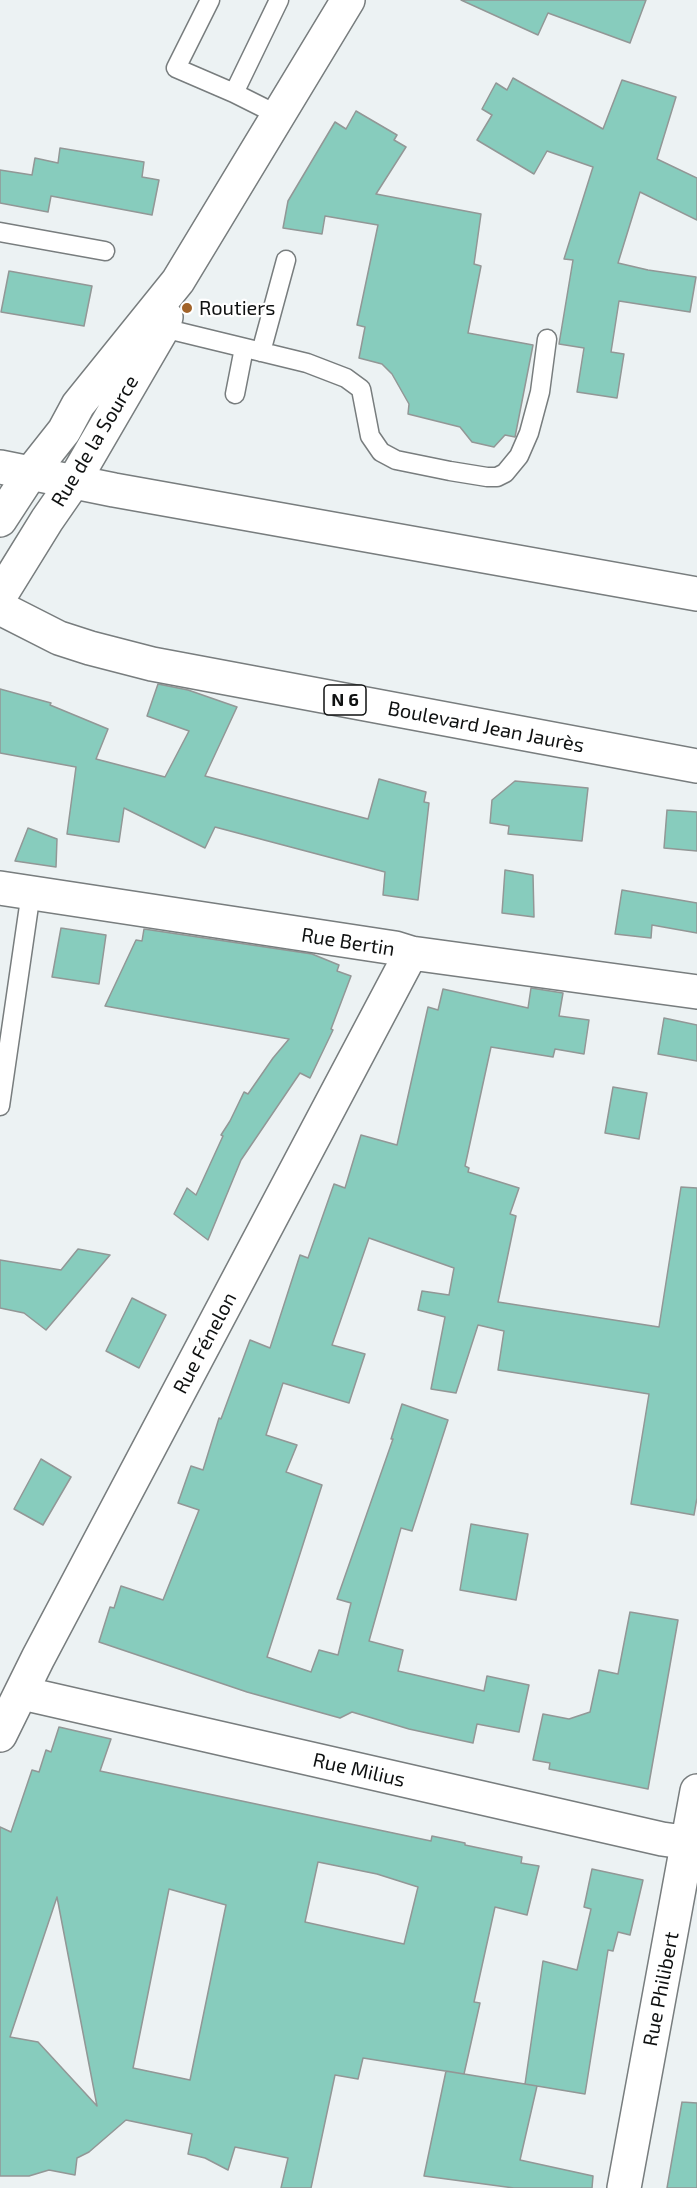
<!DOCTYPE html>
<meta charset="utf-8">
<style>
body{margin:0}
canvas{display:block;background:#ecf2f3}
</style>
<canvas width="697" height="2188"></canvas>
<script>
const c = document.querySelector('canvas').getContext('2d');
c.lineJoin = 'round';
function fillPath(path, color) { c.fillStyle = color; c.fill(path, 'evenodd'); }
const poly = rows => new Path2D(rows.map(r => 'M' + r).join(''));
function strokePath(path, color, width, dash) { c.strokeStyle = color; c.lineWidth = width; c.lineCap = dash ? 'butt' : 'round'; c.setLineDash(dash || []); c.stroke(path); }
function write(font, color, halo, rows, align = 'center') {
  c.font = font + ' "Exo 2",sans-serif'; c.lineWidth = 4.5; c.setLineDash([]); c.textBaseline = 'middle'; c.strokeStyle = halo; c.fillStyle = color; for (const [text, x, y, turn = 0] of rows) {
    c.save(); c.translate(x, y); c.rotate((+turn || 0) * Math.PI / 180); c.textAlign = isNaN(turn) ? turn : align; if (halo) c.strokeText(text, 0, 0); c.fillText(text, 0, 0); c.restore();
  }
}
const building = poly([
 [461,0,646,0,630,43,548,13,538,35,461,0],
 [513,78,603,129,622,80,676,97,657,159,697,178,697,220,640,192,618,263,648,270,696,277,690,312,619,301,611,352,624,354,617,398,577,392,584,348,559,344,573,260,564,259,593,167,547,151,534,174,477,140,492,115,482,109,496,83,507,90,513,78],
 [356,111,397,135,394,140,406,147,376,194,481,214,474,264,481,266,468,333,533,345,515,437,505,435,494,447,472,442,460,427,408,414,409,404,392,374,382,364,359,358,365,327,357,325,378,225,325,216,322,234,283,228,288,201,335,122,346,129,356,111],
 [60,148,144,162,142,177,159,180,152,215,51,196,48,212,0,203,0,170,32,175,35,158,58,163,60,148],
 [9,271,92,286,84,326,1,312,9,271],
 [158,684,188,690,237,707,205,776,368,819,379,779,426,792,424,802,429,803,418,900,383,895,385,872,215,827,205,848,124,808,119,842,67,834,76,767,0,753,0,689,51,703,50,705,108,729,96,759,165,777,189,731,147,716,158,684],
 [515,781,588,788,582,841,508,834,509,826,490,823,492,800,515,781],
 [667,810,697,812,697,851,664,848,667,810],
 [28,828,57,839,56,867,15,861,28,828],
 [505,870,533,875,534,917,502,913,505,870],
 [622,890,697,903,697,933,652,925,651,938,615,934,622,890],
 [61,928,106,935,99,984,52,977,61,928],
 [144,929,312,954,339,965,337,971,351,976,331,1029,333,1030,310,1078,300,1073,241,1160,208,1240,174,1214,187,1188,196,1195,223,1136,221,1135,230,1121,244,1092,248,1094,273,1058,289,1039,105,1006,136,940,142,941,144,929],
 [531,988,563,993,559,1016,589,1020,584,1054,555,1049,553,1057,491,1047,465,1166,469,1168,468,1172,519,1188,510,1214,516,1216,498,1302,659,1327,681,1187,697,1188,697,1498,694,1515,631,1504,649,1394,498,1370,504,1331,478,1325,456,1393,431,1389,445,1317,418,1310,422,1291,449,1295,454,1268,369,1238,332,1345,365,1354,349,1403,283,1383,266,1435,297,1445,286,1472,322,1485,267,1657,311,1672,319,1650,338,1655,351,1603,337,1599,393,1439,391,1439,402,1404,448,1420,412,1531,401,1528,369,1641,403,1650,398,1671,484,1691,487,1676,529,1685,519,1732,477,1724,473,1743,409,1729,352,1712,340,1718,247,1692,99,1642,110,1607,114,1608,121,1586,163,1600,199,1510,178,1503,191,1466,203,1470,219,1418,221,1419,250,1340,270,1348,300,1255,308,1258,334,1184,345,1188,361,1135,397,1145,428,1007,438,1010,443,989,528,1008,531,988],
 [664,1018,697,1025,697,1061,658,1054,664,1018],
 [613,1087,647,1093,639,1139,605,1133,613,1087],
 [78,1249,110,1255,46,1330,24,1313,0,1308,0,1260,61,1270,78,1249],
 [132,1298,166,1315,139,1368,106,1351,132,1298],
 [41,1459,71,1477,43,1525,14,1509,41,1459],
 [471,1524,528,1534,516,1600,460,1590,471,1524],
 [630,1612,678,1620,648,1789,549,1769,550,1763,533,1760,543,1714,569,1719,590,1712,599,1670,618,1674,630,1612],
 [59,1727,111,1739,100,1771,431,1841,432,1836,465,1843,465,1845,522,1857,521,1863,539,1866,527,1915,495,1907,474,2002,480,2003,464,2074,363,2058,358,2079,335,2075,311,2188,281,2188,288,2158,235,2147,228,2170,205,2158,188,2154,192,2134,126,2120,89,2152,77,2158,75,2175,49,2170,29,2176,0,2176,0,1827,11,1832,32,1770,39,1772,46,1750,51,1752,59,1727],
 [318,1862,377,1874,418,1887,404,1944,305,1922,318,1862],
 [169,1889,226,1905,190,2080,133,2068,169,1889],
 [57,1897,97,2106,38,2042,10,2037,57,1897],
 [592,1869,643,1880,630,1935,618,1932,613,1951,608,1950,585,2094,525,2084,543,1961,577,1970,591,1909,584,1907,592,1869],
 [446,2071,537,2086,520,2160,593,2176,592,2188,514,2188,424,2176,446,2071],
 [682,2102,697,2103,697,2188,667,2188,682,2102]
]);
const service = poly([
 [210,0,176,68,234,93,278,115],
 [234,93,279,0],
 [0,232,105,251],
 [163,328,307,363,346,378,361,389,370,436,381,452,396,460,450,471,487,477,497,477,505,473,519,456,529,433,540,392,547,339],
 [261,352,286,260],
 [235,394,244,348],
 [0,1106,31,892]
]);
const minor = poly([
 [0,888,395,948,411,953,697,992],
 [22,1693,662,1839,697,1844],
 [0,1735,38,1658,411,953],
 [624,2188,697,1791]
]);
const tertiary = poly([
 [30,474,64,431,78,405,178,281,348,0],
 [74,481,163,328,166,317]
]);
const secondary = poly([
 [0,520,30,474],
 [0,596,47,520,74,481]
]);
const primary = poly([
 [0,467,114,490,697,594],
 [0,608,59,638,90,648,152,664,697,766]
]);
const markers = [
 [187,308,6,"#a16329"]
];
const shields = [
 [345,700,42]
];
const shieldNames = [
 ["N 6",345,700]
];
const poiNames = [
 ["Routiers",199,308]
];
const streetNames = [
 ["Rue de la Source",95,441,-59],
 ["Boulevard Jean Jaurès",486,727,11],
 ["Rue Bertin",348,942,9],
 ["Rue Fénelon",205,1343,-62],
 ["Rue Milius",359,1770,13],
 ["Rue Philibert",661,1989,-79]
];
fillPath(building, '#87ccbd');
strokePath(building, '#929796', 1.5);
strokePath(service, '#787d7e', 21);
strokePath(minor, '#787d7e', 36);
strokePath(tertiary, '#787d7e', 36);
strokePath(secondary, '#787d7e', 36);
strokePath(primary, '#787d7e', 36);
strokePath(service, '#fff', 18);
strokePath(minor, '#fff', 33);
strokePath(tertiary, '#fff', 33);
strokePath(secondary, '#fff', 33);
strokePath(primary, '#fff', 33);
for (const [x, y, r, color] of markers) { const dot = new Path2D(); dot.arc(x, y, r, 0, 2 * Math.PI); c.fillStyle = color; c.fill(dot); strokePath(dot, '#fff', 2); }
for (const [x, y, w] of shields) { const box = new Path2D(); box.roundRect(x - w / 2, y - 15, w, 30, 4.5); c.fillStyle = '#fff'; c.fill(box); strokePath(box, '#0f1111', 1.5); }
write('bold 18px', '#0f1111', null, shieldNames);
write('20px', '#0f1111', '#fff', poiNames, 'left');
write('20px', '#0f1111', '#fff', streetNames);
</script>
